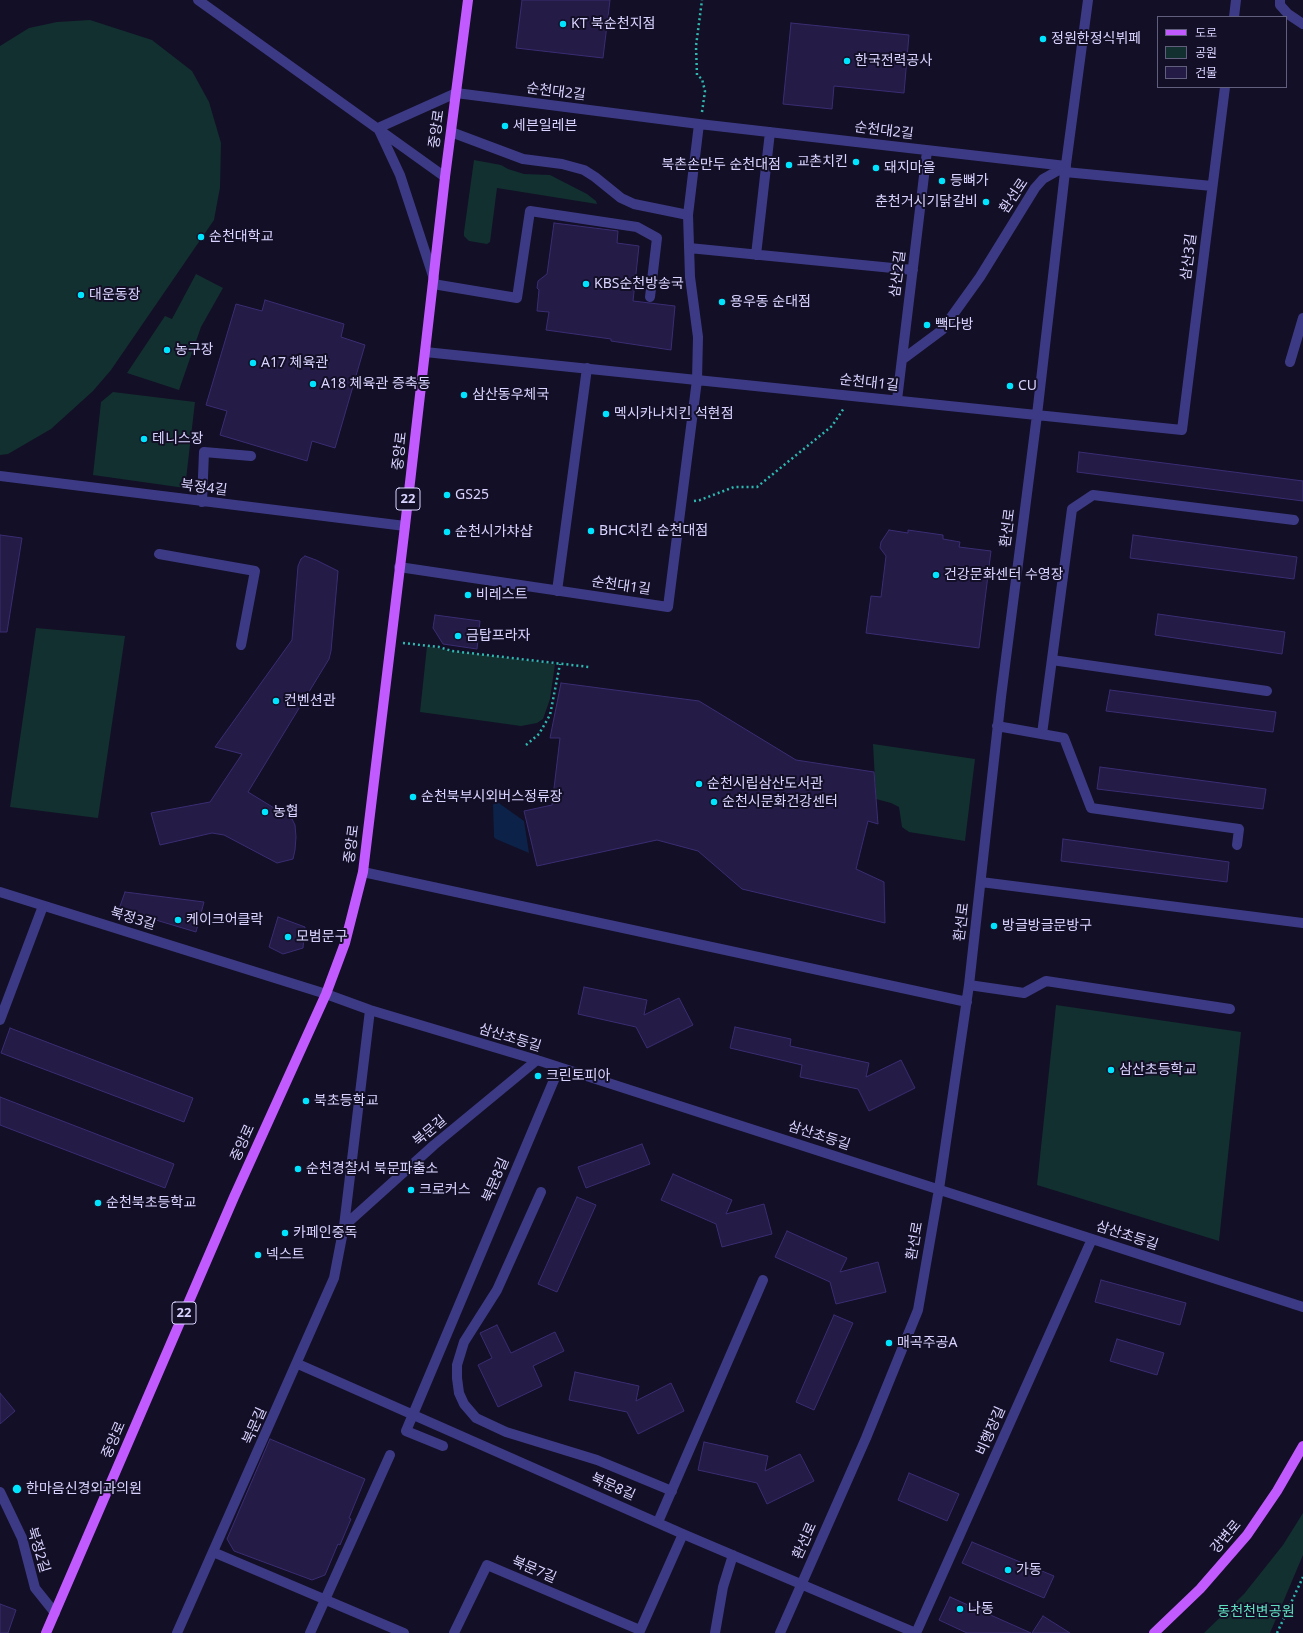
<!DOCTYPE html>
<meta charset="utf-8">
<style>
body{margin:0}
#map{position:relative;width:1303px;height:1633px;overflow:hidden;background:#130f26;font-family:"Noto Sans","Noto Sans KR",sans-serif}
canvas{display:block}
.legend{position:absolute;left:1157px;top:16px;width:130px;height:72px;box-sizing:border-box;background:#130f26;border:1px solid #625e7d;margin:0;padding:5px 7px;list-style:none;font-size:12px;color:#d9d4ff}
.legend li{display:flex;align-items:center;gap:8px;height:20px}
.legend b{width:20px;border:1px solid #625e7d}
</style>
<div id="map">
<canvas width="1303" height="1633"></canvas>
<ul class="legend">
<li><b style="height:5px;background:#c25bff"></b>도로</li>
<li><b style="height:11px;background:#12302f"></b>공원</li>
<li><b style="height:11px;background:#241b47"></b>건물</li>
</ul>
</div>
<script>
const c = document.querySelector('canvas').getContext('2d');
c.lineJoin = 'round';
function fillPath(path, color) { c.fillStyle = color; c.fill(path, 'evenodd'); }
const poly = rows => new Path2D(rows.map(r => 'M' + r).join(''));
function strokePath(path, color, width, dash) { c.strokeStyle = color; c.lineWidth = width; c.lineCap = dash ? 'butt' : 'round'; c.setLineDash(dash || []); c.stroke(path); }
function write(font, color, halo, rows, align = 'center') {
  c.font = font + ' "Noto Sans","Noto Sans KR",sans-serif'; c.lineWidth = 4; c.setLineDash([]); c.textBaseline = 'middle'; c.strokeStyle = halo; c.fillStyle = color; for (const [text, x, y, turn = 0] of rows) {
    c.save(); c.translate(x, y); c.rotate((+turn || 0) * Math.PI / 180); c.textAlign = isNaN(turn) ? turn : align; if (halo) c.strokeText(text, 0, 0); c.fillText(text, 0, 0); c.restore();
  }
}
const green = poly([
 [90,20,152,40,192,71,209,102,221,143,220,188,218,198,214,220,111,370,93,391,51,429,8,454,0,455,0,46,29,28,57,22],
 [474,160,501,165,508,169,524,174,550,175,587,194,596,201,597,204,497,188,490,242,487,244,469,241,464,236,464,232],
 [196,274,223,288,201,327,179,390,127,373,165,316,172,319],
 [113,392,195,402,185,488,93,475,101,402],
 [36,628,125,636,98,818,10,807],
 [427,646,452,651,555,664,550,699,543,719,537,723,521,726,420,712],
 [873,744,975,759,965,841,909,832,902,827,899,807,891,803,876,799],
 [1056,1005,1241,1032,1219,1241,1037,1185],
 [1303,1513,1303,1555,1270,1633,1204,1633,1244,1594,1283,1545]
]);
const water = poly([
 [496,801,524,821,529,853,496,839,494,837,493,805]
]);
const building = poly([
 [522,0,610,0,603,58,516,48,522,0],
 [791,23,909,35,904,93,834,86,832,109,783,104,791,23],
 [554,223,618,231,617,243,639,246,633,301,675,306,671,350,611,341,611,339,546,330,549,312,537,311,539,290,537,288,538,281,547,274,554,223],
 [265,300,344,324,341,337,365,345,335,448,312,441,307,461,220,435,227,411,206,405,236,304,262,311,265,300],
 [1079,452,1303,481,1303,501,1077,472,1079,452],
 [889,530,908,533,908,530,943,535,943,539,960,542,959,547,991,551,979,648,866,633,871,596,881,597,886,556,880,548,881,542,889,530],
 [0,535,22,538,7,632,0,632,0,535],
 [1133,535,1297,557,1294,579,1130,558,1133,535],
 [305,556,316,560,338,571,331,651,329,659,248,792,292,819,295,825,296,837,295,850,293,859,277,863,224,835,212,833,160,845,151,813,210,802,242,754,215,747,292,640,298,566,301,559,305,556],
 [1158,614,1285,632,1282,654,1155,635,1158,614],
 [435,615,480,621,477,649,443,644,433,628,435,615],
 [561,683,699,701,796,760,874,772,878,824,868,821,856,869,884,882,885,923,742,889,698,851,657,840,537,866,524,811,552,805,560,738,550,738,561,683],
 [1110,690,1276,712,1273,732,1106,711,1110,690],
 [1100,767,1266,789,1263,809,1097,789,1100,767],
 [1063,839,1229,862,1227,882,1061,861,1063,839],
 [125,892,204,902,196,932,119,909,125,892],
 [278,917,305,927,303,948,283,954,269,947,278,917],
 [584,987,647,1000,644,1015,679,998,693,1025,647,1048,636,1027,578,1014,584,987],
 [735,1027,791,1039,790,1046,869,1063,866,1077,901,1060,915,1088,869,1111,858,1089,800,1077,802,1065,730,1048,735,1027],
 [10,1028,193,1098,184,1122,1,1053,10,1028],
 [0,1097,174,1164,165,1188,0,1125,0,1097],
 [642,1144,650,1164,586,1188,578,1167,642,1144],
 [673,1174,732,1200,726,1214,764,1204,772,1234,722,1247,716,1224,661,1200,673,1174],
 [577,1197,596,1205,557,1292,538,1284,577,1197],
 [787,1231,847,1258,840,1272,878,1262,886,1292,836,1304,830,1282,775,1257,787,1231],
 [1101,1280,1186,1303,1180,1325,1095,1302,1101,1280],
 [834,1315,853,1323,814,1410,796,1402,834,1315],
 [497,1325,511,1353,555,1332,564,1351,533,1366,542,1386,498,1407,478,1365,492,1358,480,1333,497,1325],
 [1117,1339,1164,1353,1157,1375,1110,1361,1117,1339],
 [575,1372,639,1386,636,1401,671,1383,684,1411,638,1434,627,1412,569,1400,575,1372],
 [0,1393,15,1411,0,1424,0,1393],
 [270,1439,365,1479,349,1518,351,1519,340,1545,338,1544,325,1575,312,1580,234,1551,227,1539,270,1439],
 [704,1442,768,1456,765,1471,800,1454,814,1481,767,1504,757,1483,698,1470,704,1442],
 [909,1473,959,1494,947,1521,898,1500,909,1473],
 [972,1542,1054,1576,1044,1598,962,1563,972,1542],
 [950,1597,1031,1633,967,1633,939,1620,950,1597],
 [0,1604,16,1610,8,1633,0,1633,0,1604],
 [1043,1616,1070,1633,1032,1633,1043,1616]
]);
const path = poly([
 [702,112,705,91,702,79,697,75,696,46,702,0],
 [694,501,700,500,734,487,757,487,832,426,844,408],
 [403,643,439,647,452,651,589,667],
 [526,745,539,734,550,715,560,664],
 [1277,1633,1303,1577]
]);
const minor = poly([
 [198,0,445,177],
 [1280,0,1280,5,1288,14,1303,24],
 [1234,17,1236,0],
 [451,132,523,159,562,164,584,170,595,177,621,198,634,204,688,215],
 [1065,172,1212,186],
 [689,248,913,270],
 [756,255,770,132],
 [434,279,400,175,378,128,456,93,699,124,1066,166],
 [433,284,517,298,530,211,637,227,657,238,650,297],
 [425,352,1182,430,1225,87],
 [903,359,942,330,980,277,1035,188,1043,179,1066,166],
 [1290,362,1303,318],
 [897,400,927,151],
 [0,476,405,526],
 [202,502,204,452,251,456],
 [159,554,255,571,241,645],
 [399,567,668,607,697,380,698,337,690,277,688,215,699,124],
 [557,591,587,368],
 [1052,660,1267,691],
 [997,726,1064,738,1091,808,1239,829,1237,845],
 [1042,734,1072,509,1093,495,1294,520],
 [363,872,967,1002],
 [981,882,1303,923],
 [0,892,326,994,370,1010,537,1060,1303,1307],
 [969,985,1024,993,1046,981,1230,1009],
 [0,1020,43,906],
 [541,1192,497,1290,464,1342,457,1365,457,1378,459,1393,464,1404,476,1418,506,1432,597,1460,672,1491],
 [344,1226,434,1145,537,1060],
 [298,1364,683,1534,916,1633],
 [443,1446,406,1431,559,1068],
 [0,1492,22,1538,35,1588,55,1613],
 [658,1522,763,1280],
 [213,1552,404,1633],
 [177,1633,334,1278,344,1226,370,1010],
 [310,1633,390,1455],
 [454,1633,487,1565,640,1630],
 [639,1633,683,1534],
 [715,1633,723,1587,733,1555],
 [780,1633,866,1438,918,1310,939,1189,969,985,1001,697,1037,415,1065,172,1088,0],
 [916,1633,1092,1239]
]);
const major = poly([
 [46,1633,234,1197,326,994,345,943,363,872,405,526,445,177,468,0],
 [1154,1633,1200,1589,1247,1535,1277,1491,1303,1446]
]);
const markers = [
 [563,24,4,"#00e5ff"],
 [1043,39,4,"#00e5ff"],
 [847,61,4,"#00e5ff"],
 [505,126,4,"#00e5ff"],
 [856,162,4,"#00e5ff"],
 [789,165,4,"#00e5ff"],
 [876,168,4,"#00e5ff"],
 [942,181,4,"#00e5ff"],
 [986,202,4,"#00e5ff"],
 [201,237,4,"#00e5ff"],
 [586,284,4,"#00e5ff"],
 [81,295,4,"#00e5ff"],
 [722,302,4,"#00e5ff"],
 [927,325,4,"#00e5ff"],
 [167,350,4,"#00e5ff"],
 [253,363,4,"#00e5ff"],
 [313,384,4,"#00e5ff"],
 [1010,386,4,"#00e5ff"],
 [464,395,4,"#00e5ff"],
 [606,414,4,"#00e5ff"],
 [144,439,4,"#00e5ff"],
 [447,495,4,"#00e5ff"],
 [591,531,4,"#00e5ff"],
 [447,532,4,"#00e5ff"],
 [936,575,4,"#00e5ff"],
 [468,595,4,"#00e5ff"],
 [458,636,4,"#00e5ff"],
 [276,701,4,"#00e5ff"],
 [699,784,4,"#00e5ff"],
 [413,797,4,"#00e5ff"],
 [714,802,4,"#00e5ff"],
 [265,812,4,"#00e5ff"],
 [178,920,4,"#00e5ff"],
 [994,926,4,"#00e5ff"],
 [288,937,4,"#00e5ff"],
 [1111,1070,4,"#00e5ff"],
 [538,1076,4,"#00e5ff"],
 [306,1101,4,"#00e5ff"],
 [298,1169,4,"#00e5ff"],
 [411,1190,4,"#00e5ff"],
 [98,1203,4,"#00e5ff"],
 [285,1233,4,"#00e5ff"],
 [258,1255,4,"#00e5ff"],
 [889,1343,4,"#00e5ff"],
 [17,1489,5,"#00e5ff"],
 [1008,1570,4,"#00e5ff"],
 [960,1609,4,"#00e5ff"]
];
const shields = [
 [408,499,24],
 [184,1313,24]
];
const shieldNames = [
 ["22",408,499],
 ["22",184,1313]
];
const poiNames = [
 ["KT 북순천지점",571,24],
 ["정원한정식뷔페",1051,39],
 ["한국전력공사",855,61],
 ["세븐일레븐",513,126],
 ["교촌치킨",848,162,"right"],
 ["북촌손만두 순천대점",781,165,"right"],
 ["돼지마을",884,168],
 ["등뼈가",950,181],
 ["춘천거시기닭갈비",978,202,"right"],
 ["순천대학교",209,237],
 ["KBS순천방송국",594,284],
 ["대운동장",89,295],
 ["용우동 순대점",730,302],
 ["빽다방",935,325],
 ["농구장",175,350],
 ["A17 체육관",261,363],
 ["A18 체육관 증축동",321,384],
 ["CU",1018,386],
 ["삼산동우체국",472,395],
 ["멕시카나치킨 석현점",614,414],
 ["테니스장",152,439],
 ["GS25",455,495],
 ["BHC치킨 순천대점",599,531],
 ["순천시가챠샵",455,532],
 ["건강문화센터 수영장",944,575],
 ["비레스트",476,595],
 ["금탑프라자",466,636],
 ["컨벤션관",284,701],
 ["순천시립삼산도서관",707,784],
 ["순천북부시외버스정류장",421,797],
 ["순천시문화건강센터",722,802],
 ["농협",273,812],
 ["케이크어클락",186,920],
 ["방글방글문방구",1002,926],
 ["모범문구",296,937],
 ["삼산초등학교",1119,1070],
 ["크린토피아",546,1076],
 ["북초등학교",314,1101],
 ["순천경찰서 북문파출소",306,1169],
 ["크로커스",419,1190],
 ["순천북초등학교",106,1203],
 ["카페인중독",293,1233],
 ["넥스트",266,1255],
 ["매곡주공A",897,1343],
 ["한마음신경외과의원",26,1489],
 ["가동",1016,1570],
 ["나동",968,1609]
];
const streetNames = [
 ["순천대2길",556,92,7],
 ["중앙로",437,129,-82],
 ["순천대2길",884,131,7],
 ["환선로",1014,196,-56],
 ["삼산3길",1189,257,-83],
 ["삼산2길",898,274,-83],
 ["순천대1길",869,383,6],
 ["중앙로",400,451,-84],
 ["북정4길",204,488,7],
 ["환선로",1008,528,-83],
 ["순천대1길",621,586,8],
 ["중앙로",352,844,-83],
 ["북정3길",133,919,17],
 ["환선로",962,922,-83],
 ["삼산초등길",510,1038,17],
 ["북문길",430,1131,-40],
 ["삼산초등길",819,1136,18],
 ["중앙로",243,1143,-66],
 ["북문8길",496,1180,-67],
 ["삼산초등길",1127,1236,18],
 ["환선로",915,1241,-80],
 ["북문길",255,1426,-66],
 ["비행장길",991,1431,-66],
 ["중앙로",114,1440,-67],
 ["북문8길",613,1487,24],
 ["강변로",1226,1537,-50],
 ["환선로",805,1541,-66],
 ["북정2길",38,1550,73],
 ["북문7길",534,1570,23]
];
const parkNames = [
 ["동천천변공원",1256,1612]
];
fillPath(green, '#12302f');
fillPath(water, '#0c2248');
fillPath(building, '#241b47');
strokePath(building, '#3b2d73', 1);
strokePath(path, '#2fb8b0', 2.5, [2, 3]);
strokePath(minor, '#3d3a85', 10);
strokePath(major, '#c25bff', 10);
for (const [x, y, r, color] of markers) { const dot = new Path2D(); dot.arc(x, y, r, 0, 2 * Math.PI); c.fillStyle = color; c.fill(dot); strokePath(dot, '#130f26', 1.5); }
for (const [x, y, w] of shields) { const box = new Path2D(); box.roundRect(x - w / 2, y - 11, w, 22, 3); c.fillStyle = '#130f26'; c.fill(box); strokePath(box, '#d9d4ff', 1); }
write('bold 13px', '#d9d4ff', null, shieldNames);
write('14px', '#d9d4ff', '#130f26', poiNames, 'left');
write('14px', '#d9d4ff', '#130f26', streetNames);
write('14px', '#5fe0c0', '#130f26', parkNames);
</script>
